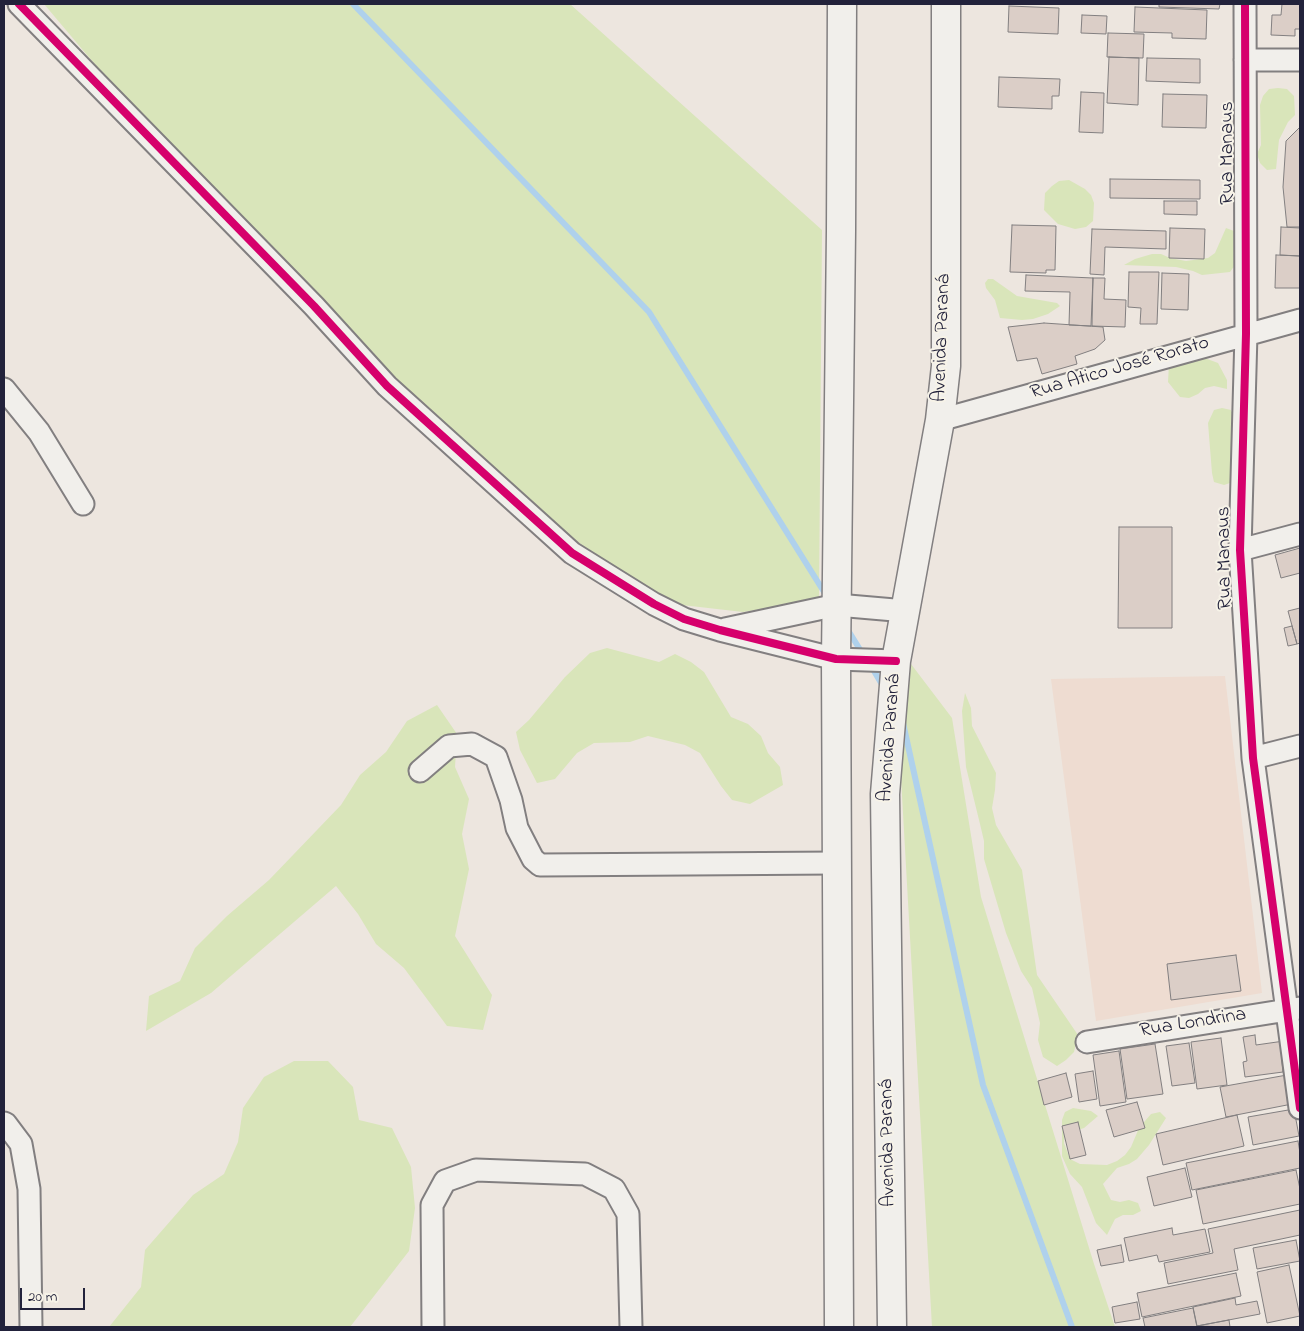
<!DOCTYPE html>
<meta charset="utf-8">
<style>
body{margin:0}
#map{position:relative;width:1304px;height:1331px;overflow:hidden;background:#ede6df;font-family:"Indie Flower",sans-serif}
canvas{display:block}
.frame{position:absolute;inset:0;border:5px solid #22223b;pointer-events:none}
.scale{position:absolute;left:20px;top:1288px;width:65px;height:22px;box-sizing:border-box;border:2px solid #22223b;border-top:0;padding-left:6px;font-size:15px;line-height:18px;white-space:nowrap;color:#22223b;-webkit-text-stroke:4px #f7f3e8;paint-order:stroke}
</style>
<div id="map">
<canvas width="1304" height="1331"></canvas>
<div class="frame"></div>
<div class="scale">20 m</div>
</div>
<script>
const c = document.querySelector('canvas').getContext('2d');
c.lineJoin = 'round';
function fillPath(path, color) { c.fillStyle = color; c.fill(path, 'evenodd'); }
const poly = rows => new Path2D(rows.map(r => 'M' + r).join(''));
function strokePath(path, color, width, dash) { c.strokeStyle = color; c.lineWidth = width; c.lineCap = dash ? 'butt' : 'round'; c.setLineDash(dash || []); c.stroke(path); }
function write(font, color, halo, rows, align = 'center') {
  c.font = font + ' "Indie Flower",sans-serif'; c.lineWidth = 4; c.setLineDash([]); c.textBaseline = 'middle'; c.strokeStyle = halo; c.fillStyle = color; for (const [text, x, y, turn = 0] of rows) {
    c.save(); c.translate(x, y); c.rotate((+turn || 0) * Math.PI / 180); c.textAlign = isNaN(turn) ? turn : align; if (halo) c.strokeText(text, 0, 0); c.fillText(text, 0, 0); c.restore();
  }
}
const built = poly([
 [1225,676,1262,993,1096,1021,1051,679]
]);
const green = poly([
 [44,4,570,4,822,230,819,600,743,612,682,605,635,581,569,536,383,373,307,316],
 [1278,88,1287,89,1294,96,1295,115,1288,122,1279,140,1276,169,1267,170,1260,163,1257,154,1261,145,1260,105,1263,96,1269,89],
 [1069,180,1085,189,1091,195,1094,203,1093,221,1086,227,1075,229,1058,224,1044,210,1045,193,1052,186,1059,181],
 [1226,228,1234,231,1241,238,1235,265,1230,272,1202,275,1193,271,1176,267,1124,265,1135,259,1152,254,1161,254,1170,258,1186,261,1208,258,1215,253],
 [988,279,993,279,1017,296,1057,303,1060,306,1048,314,1033,319,1022,320,1000,318,995,300,986,288,985,283],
 [1202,357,1218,363,1227,380,1227,389,1214,386,1205,388,1198,394,1189,398,1180,397,1168,382,1169,364],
 [1222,408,1231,410,1235,419,1233,482,1224,485,1214,482,1212,473,1208,423,1214,410],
 [607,648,659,662,675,654,691,662,704,672,731,717,748,724,761,736,768,753,780,767,783,785,750,804,732,800,721,786,700,753,685,745,648,736,630,742,594,743,577,753,555,779,537,783,520,750,516,732,529,720,565,677,590,653],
 [911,664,952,718,981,897,1094,1264,1115,1327,932,1327,900,760],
 [965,693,971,708,972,726,996,773,995,790,992,808,996,825,1022,870,1037,975,1078,1035,1074,1052,1066,1060,1057,1066,1043,1057,1038,1040,1040,1023,1032,988,1021,971,1006,933,984,859,984,841,980,824,966,767,962,711],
 [437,705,457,734,455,767,469,799,462,834,469,869,455,936,492,995,483,1030,447,1026,404,968,376,944,358,914,336,886,211,993,146,1031,149,996,180,981,195,948,227,916,269,880,341,805,360,775,386,752,407,721],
 [294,1061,328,1061,353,1087,359,1120,392,1128,411,1167,415,1208,409,1251,350,1327,109,1327,141,1287,145,1250,193,1195,224,1174,238,1142,243,1108,264,1077],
 [1073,1108,1091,1111,1098,1116,1084,1128,1065,1134,1064,1143,1070,1159,1080,1164,1107,1165,1117,1161,1125,1155,1131,1147,1139,1128,1151,1114,1160,1112,1166,1118,1149,1145,1137,1159,1129,1164,1117,1168,1103,1184,1111,1200,1120,1202,1129,1200,1138,1203,1141,1211,1133,1215,1123,1215,1115,1219,1107,1235,1096,1223,1082,1187,1070,1174,1062,1156,1062,1120,1065,1112]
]);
const stream = poly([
 [353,4,649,312,826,595],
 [846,627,864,656],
 [870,664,884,688],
 [903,723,983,1085,1072,1327]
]);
const building = poly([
 [1159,4,1220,4,1219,9,1159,7,1159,4],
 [1282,4,1300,4,1300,29,1295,29,1295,36,1271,35,1272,15,1281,15,1282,4],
 [1009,6,1059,8,1058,34,1008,32,1009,6],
 [1135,7,1207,10,1206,39,1172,38,1172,33,1134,32,1135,7],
 [1082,15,1107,16,1106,34,1081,33,1082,15],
 [1108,33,1144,34,1143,58,1107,57,1108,33],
 [1109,57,1139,58,1138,105,1107,103,1109,57],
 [1147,58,1200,59,1200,83,1146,81,1147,58],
 [999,77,1060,79,1059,96,1052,96,1052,109,998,107,999,77],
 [1081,92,1104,93,1103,133,1079,132,1081,92],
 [1163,94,1207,95,1206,128,1162,127,1163,94],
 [1300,127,1300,227,1287,227,1283,187,1286,141,1300,127],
 [1110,179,1200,180,1200,199,1110,198,1110,179],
 [1164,201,1197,201,1197,215,1164,214,1164,201],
 [1012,225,1056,226,1055,270,1046,270,1046,273,1010,272,1012,225],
 [1281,227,1300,228,1300,256,1280,255,1281,227],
 [1170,228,1205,229,1204,259,1169,258,1170,228],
 [1092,229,1166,231,1166,249,1105,247,1104,275,1090,274,1092,229],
 [1276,255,1300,256,1300,288,1275,288,1276,255],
 [1129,272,1159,272,1157,324,1140,324,1141,308,1128,307,1129,272],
 [1162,273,1189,274,1188,310,1161,309,1162,273],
 [1026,275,1093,278,1091,326,1069,325,1070,292,1025,291,1026,275],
 [1093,278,1105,278,1104,299,1126,300,1125,327,1092,326,1093,278],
 [1044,323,1103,327,1105,340,1095,349,1075,356,1077,364,1042,374,1037,358,1017,361,1008,327,1044,323],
 [1119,527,1172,527,1172,628,1118,628,1119,527],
 [1300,548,1300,573,1281,578,1275,555,1300,548],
 [1300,608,1300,643,1297,644,1288,611,1300,608],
 [1292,626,1297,644,1288,646,1284,628,1292,626],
 [1236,955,1241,991,1171,1000,1167,964,1236,955],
 [1255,1035,1256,1045,1284,1041,1286,1060,1282,1061,1283,1072,1245,1077,1243,1062,1247,1061,1243,1037,1255,1035],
 [1221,1038,1227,1085,1197,1089,1191,1042,1221,1038],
 [1189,1043,1195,1083,1172,1086,1166,1046,1189,1043],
 [1155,1044,1163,1094,1127,1099,1120,1049,1155,1044],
 [1119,1051,1126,1102,1100,1106,1093,1055,1119,1051],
 [1093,1071,1097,1099,1079,1102,1075,1074,1093,1071],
 [1066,1073,1072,1097,1044,1105,1038,1081,1066,1073],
 [1287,1075,1292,1104,1226,1117,1220,1087,1287,1075],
 [1137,1102,1145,1128,1114,1137,1106,1110,1137,1102],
 [1294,1109,1299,1136,1253,1145,1248,1117,1294,1109],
 [1237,1115,1244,1146,1163,1165,1156,1134,1237,1115],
 [1078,1122,1086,1155,1070,1159,1062,1126,1078,1122],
 [1298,1141,1300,1153,1300,1168,1192,1190,1186,1163,1298,1141],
 [1185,1168,1192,1197,1154,1206,1147,1177,1185,1168],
 [1296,1170,1300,1189,1300,1204,1203,1224,1196,1190,1296,1170],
 [1300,1210,1300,1235,1234,1249,1238,1270,1168,1284,1164,1263,1213,1253,1208,1229,1300,1210],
 [1172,1228,1173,1235,1205,1229,1210,1252,1159,1262,1157,1255,1129,1261,1124,1238,1172,1228],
 [1296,1240,1300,1261,1257,1269,1253,1248,1296,1240],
 [1121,1245,1124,1262,1101,1266,1097,1250,1121,1245],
 [1289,1265,1300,1316,1267,1323,1257,1272,1289,1265],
 [1236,1273,1241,1296,1142,1317,1137,1293,1236,1273],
 [1235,1298,1236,1305,1257,1301,1260,1314,1197,1326,1193,1307,1235,1298],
 [1137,1302,1140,1319,1115,1323,1112,1307,1137,1302],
 [1193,1308,1197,1327,1145,1327,1143,1318,1193,1308],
 [1229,1320,1230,1327,1197,1326,1229,1320]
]);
const minor = poly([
 [19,4,314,306,387,386,572,553,654,604,684,619,720,630,836,659,896,661],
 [1245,4,1246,334,1240,550,1253,758,1300,1108],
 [1245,60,1300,60],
 [4,389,39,432,83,504],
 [940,420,1300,320],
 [1240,550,1300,534],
 [725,629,837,605,906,611],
 [1253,758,1300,746],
 [420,771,449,746,472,744,496,757,511,800,517,828,533,859,540,865,837,863],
 [1087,1042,1300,1008],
 [4,1123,6,1124,21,1144,29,1189,31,1327],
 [433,1327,432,1205,445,1181,476,1170,585,1174,614,1189,628,1214,631,1327]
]);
const major = poly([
 [839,1327,836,659,841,231,842,4],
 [892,1327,885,794,896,661,940,420,946,366,946,4]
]);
const cycleway = poly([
 [19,4,314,306,387,386,572,553,654,604,684,619,720,630,836,659,896,661],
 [1245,4,1246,334,1240,550,1253,758,1300,1108]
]);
const streetNames = [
 ["Rua Manaus",1229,153,-90],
 ["Avenida Paraná",943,338,-88],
 ["Rua Atico José Rorato",1120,369,-16],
 ["Rua Manaus",1226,558,-91],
 ["Avenida Paraná",891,738,-86],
 ["Rua Londrina",1193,1024,-9],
 ["Avenida Paraná",889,1143,-91]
];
fillPath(built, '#eedcd1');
fillPath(green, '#d9e5ba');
strokePath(stream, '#afd1ec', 6);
fillPath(building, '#dbcec7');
strokePath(building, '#827f80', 1);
strokePath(minor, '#827f80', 25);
strokePath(major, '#827f80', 31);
strokePath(minor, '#f1efeb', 21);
strokePath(major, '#f1efeb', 28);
strokePath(cycleway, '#d6006c', 8);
write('20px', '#22223b', '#f7f3e8', streetNames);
</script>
